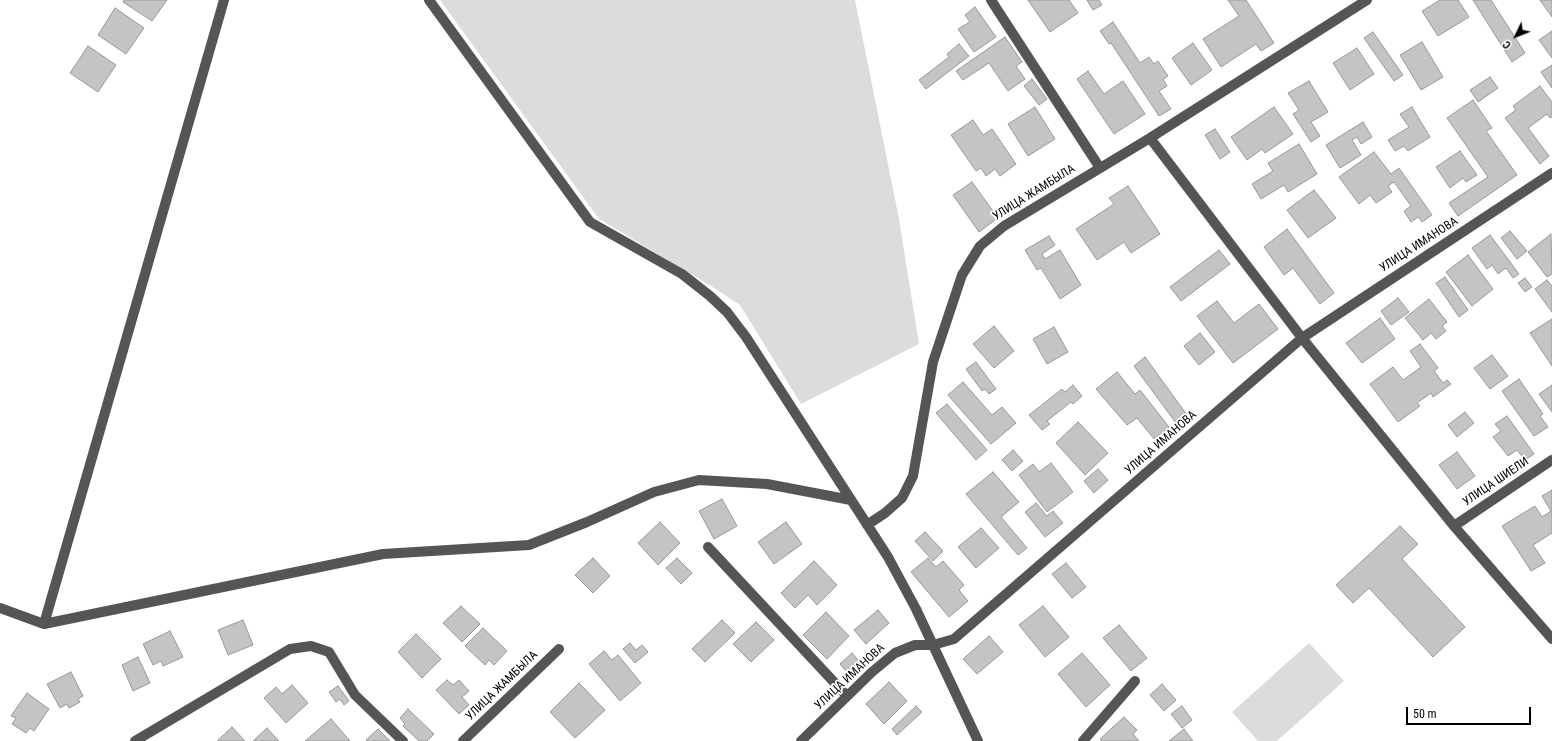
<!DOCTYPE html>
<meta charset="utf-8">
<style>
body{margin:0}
#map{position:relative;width:1552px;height:741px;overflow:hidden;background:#fff;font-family:"Roboto Condensed",sans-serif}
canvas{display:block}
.north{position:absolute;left:1496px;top:16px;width:40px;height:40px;-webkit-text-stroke:3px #fff;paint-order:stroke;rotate:227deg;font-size:11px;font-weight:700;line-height:16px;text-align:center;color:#000}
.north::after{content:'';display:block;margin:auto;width:14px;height:18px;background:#000;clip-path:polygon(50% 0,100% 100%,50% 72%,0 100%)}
.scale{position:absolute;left:1406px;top:707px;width:125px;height:18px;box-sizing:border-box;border:2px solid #000;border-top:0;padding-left:5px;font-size:12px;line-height:14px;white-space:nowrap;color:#000;-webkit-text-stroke:3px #fff;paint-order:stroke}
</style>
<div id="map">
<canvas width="1552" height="741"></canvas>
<div class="north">С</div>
<div class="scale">50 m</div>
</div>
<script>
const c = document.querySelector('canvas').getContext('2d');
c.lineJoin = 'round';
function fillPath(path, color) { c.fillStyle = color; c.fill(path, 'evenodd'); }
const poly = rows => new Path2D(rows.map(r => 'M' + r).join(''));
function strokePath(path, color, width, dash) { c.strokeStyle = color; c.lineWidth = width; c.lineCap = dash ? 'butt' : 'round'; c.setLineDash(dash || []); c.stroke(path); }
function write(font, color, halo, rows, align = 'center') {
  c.font = font + ' "Roboto Condensed",sans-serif'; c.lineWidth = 3.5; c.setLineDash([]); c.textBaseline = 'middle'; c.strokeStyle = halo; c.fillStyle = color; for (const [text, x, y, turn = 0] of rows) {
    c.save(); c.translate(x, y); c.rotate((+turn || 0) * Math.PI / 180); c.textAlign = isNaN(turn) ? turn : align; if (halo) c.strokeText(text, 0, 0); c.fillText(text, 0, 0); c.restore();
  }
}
const green = poly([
 [440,0,855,0,899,219,919,344,801,404,740,305,711,286,599,219],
 [1309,643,1344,681,1277,741,1258,741,1232,712]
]);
const building = poly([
 [124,0,167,0,152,21,123,2,124,0],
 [1028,0,1069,0,1078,13,1050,32,1028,0],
 [1087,0,1099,0,1102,5,1093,10,1087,0],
 [1228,0,1246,0,1274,43,1261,51,1256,44,1221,67,1203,39,1239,16,1228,0],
 [1440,0,1458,0,1469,17,1438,36,1422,11,1440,0],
 [1473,0,1491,0,1525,53,1512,62,1473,0],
 [1540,0,1552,0,1552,17,1540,0],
 [975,7,996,37,974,52,958,29,970,22,965,15,975,7],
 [115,8,144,28,126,54,98,35,115,8],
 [1113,22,1140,63,1149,57,1154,64,1158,61,1168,76,1163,79,1167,86,1159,91,1171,109,1159,116,1111,43,1109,44,1100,31,1113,22],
 [1552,31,1552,58,1539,40,1552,31],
 [1373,32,1403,75,1394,81,1364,38,1373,32],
 [1005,37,1022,62,1016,66,1025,79,1008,91,989,63,963,80,956,71,1005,37],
 [1422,42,1443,77,1421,90,1400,55,1422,42],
 [1193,43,1212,70,1191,85,1172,58,1193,43],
 [959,44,969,56,926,89,919,80,949,57,947,54,959,44],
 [88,46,116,65,98,92,70,73,88,46],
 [1357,48,1374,74,1350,90,1333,63,1357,48],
 [1552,65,1552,88,1541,72,1552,65],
 [1088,71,1104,94,1123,81,1145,114,1114,134,1077,79,1088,71],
 [1490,77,1498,88,1478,102,1470,90,1490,77],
 [1032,79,1047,99,1039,105,1024,86,1032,79],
 [1309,81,1328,112,1311,122,1320,136,1311,142,1293,114,1299,110,1288,93,1309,81],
 [1540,86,1552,102,1552,117,1550,118,1547,114,1528,128,1549,156,1540,164,1505,118,1516,110,1513,106,1540,86],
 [1473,100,1492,128,1486,131,1517,175,1458,216,1449,203,1488,177,1447,118,1473,100],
 [1035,107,1055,139,1028,156,1008,124,1035,107],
 [1274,107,1293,134,1265,153,1262,149,1247,160,1231,137,1274,107],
 [1412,107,1430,137,1408,151,1404,146,1395,151,1388,140,1409,127,1400,114,1412,107],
 [973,120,983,135,992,129,1016,164,1000,176,995,169,986,176,981,168,976,171,951,135,973,120],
 [1363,122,1372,137,1361,144,1357,137,1352,140,1361,155,1340,168,1326,145,1363,122],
 [1215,129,1230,152,1220,159,1205,135,1215,129],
 [1299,144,1317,174,1288,192,1284,185,1261,199,1252,184,1273,171,1268,163,1299,144],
 [1460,151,1477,175,1466,182,1463,178,1450,188,1436,167,1460,151],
 [1374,152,1391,174,1399,168,1432,215,1422,222,1418,217,1411,222,1404,211,1411,206,1394,182,1388,186,1392,192,1376,203,1370,195,1359,204,1339,177,1374,152],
 [972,182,998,218,979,232,953,195,972,182],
 [1128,186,1160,234,1131,253,1124,242,1097,260,1076,229,1114,204,1109,198,1128,186],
 [1314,190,1336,218,1308,238,1287,210,1314,190],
 [1287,229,1334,293,1320,304,1293,268,1284,275,1264,247,1287,229],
 [1510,231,1527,251,1517,259,1501,238,1510,231],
 [1551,234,1552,274,1547,277,1528,252,1551,234],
 [1490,235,1519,274,1513,278,1506,268,1498,274,1492,265,1487,269,1472,248,1490,235],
 [1049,236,1055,245,1042,254,1045,259,1060,250,1081,285,1060,299,1041,268,1037,270,1025,250,1049,236],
 [1219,250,1230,264,1181,301,1170,287,1219,250],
 [1468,255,1493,289,1472,306,1446,272,1468,255],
 [1445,277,1468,310,1459,317,1436,283,1445,277],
 [1525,278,1532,287,1525,292,1518,283,1525,278],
 [1547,280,1552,286,1552,312,1535,289,1547,280],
 [1398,298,1409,312,1391,325,1381,311,1398,298],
 [1429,299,1447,322,1442,326,1446,331,1436,339,1431,333,1423,340,1405,318,1429,299],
 [1217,301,1234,323,1259,304,1278,329,1233,363,1197,316,1217,301],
 [1380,318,1395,339,1362,363,1346,343,1380,318],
 [1552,319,1552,366,1530,333,1552,319],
 [994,326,1014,351,994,368,973,344,994,326],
 [1054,327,1068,352,1047,364,1033,339,1054,327],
 [1200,333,1215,352,1199,365,1184,346,1200,333],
 [1420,344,1438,368,1434,371,1443,383,1447,380,1451,384,1433,397,1431,393,1417,403,1420,406,1398,422,1370,384,1393,367,1403,380,1421,367,1410,351,1420,344],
 [1492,355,1508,376,1490,389,1474,368,1492,355],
 [1145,357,1187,415,1176,423,1134,366,1145,357],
 [976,362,996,389,989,394,985,389,982,391,966,369,976,362],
 [1117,372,1135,394,1140,390,1169,427,1154,439,1137,418,1127,425,1096,389,1117,372],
 [1519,379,1543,414,1540,416,1548,427,1534,436,1502,391,1519,379],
 [963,382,992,415,1002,407,1016,423,991,444,948,395,963,382],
 [1073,385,1082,396,1073,404,1071,402,1047,421,1050,424,1042,430,1029,415,1062,389,1065,392,1073,385],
 [1552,385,1552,412,1539,394,1552,385],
 [947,404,987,450,976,460,936,413,947,404],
 [1465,412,1474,423,1457,437,1448,425,1465,412],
 [1507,416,1534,454,1525,460,1517,450,1508,456,1493,437,1501,431,1495,424,1507,416],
 [1078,422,1108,453,1085,475,1056,443,1078,422],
 [1013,450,1023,461,1012,471,1002,460,1013,450],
 [1457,452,1475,476,1457,489,1439,465,1457,452],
 [1051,463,1073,492,1047,512,1019,475,1033,464,1039,472,1051,463],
 [1098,469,1108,480,1094,493,1084,481,1098,469],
 [993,472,1019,502,1001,517,1027,548,1018,555,966,494,993,472],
 [1552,490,1552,533,1533,545,1545,563,1531,571,1502,526,1535,506,1542,517,1551,511,1542,496,1552,490],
 [722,499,737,526,714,539,699,511,722,499],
 [1036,503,1047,516,1053,511,1063,523,1045,537,1025,512,1036,503],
 [660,522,680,543,658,565,638,543,660,522],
 [786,522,802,544,774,564,758,542,786,522],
 [1400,526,1418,544,1402,559,1465,627,1433,657,1369,588,1353,603,1336,585,1400,526],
 [981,528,999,548,976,568,958,547,981,528],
 [925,532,943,551,933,561,915,541,925,532],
 [593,558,610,576,593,593,575,575,593,558],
 [677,558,692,573,681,584,666,568,677,558],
 [928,558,936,567,943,561,964,585,959,590,968,601,949,617,911,572,928,558],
 [814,561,837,585,817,605,808,595,795,608,781,593,814,561],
 [1066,563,1086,587,1072,598,1052,574,1066,563],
 [461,606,480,624,462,642,443,623,461,606],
 [1043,606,1069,637,1045,657,1019,625,1043,606],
 [878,610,889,623,866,644,854,630,878,610],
 [826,612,849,636,827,659,803,635,826,612],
 [243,620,253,645,228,655,218,630,243,620],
 [722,620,735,633,705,662,692,649,722,620],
 [756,622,774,640,751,662,733,644,756,622],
 [1119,625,1147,658,1131,671,1103,638,1119,625],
 [483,628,507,651,494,665,489,660,485,665,465,646,483,628],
 [170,631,183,657,163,666,161,661,153,665,143,644,170,631],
 [416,634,441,659,422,678,398,652,416,634],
 [989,636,1003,652,977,674,963,659,989,636],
 [630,643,636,650,642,645,648,652,635,663,623,649,630,643],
 [604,651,612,660,618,655,641,683,620,701,589,664,604,651],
 [852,653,862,665,850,676,840,664,852,653],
 [1082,653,1110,685,1086,707,1058,674,1082,653],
 [138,657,150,683,133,691,122,665,138,657],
 [71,672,83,696,78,699,80,702,69,708,67,704,60,708,47,684,71,672],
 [447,680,453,685,459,680,469,691,462,697,469,705,459,714,436,690,447,680],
 [889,682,907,701,884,724,866,704,889,682],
 [579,683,605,710,575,738,550,712,579,683],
 [1162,684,1176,700,1164,711,1150,695,1162,684],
 [292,685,308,703,286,723,264,698,276,687,282,694,292,685],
 [338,686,349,701,344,705,340,699,336,702,329,692,338,686],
 [27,693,49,709,34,731,30,728,26,733,12,724,16,718,11,716,27,693],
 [916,706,922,712,897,735,892,729,916,706],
 [1182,706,1192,720,1182,728,1171,714,1182,706],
 [408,709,434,734,427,741,419,741,403,726,405,724,400,718,408,709],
 [1124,717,1137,730,1133,734,1139,741,1102,741,1100,739,1124,717],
 [331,719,350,741,305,741,331,719],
 [232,727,245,741,217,741,232,727],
 [267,728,279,741,253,741,267,728],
 [378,729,390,741,368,741,366,740,378,729],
 [1184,729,1193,741,1169,741,1184,729]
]);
const minor = poly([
 [429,0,590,222,682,274,710,296,727,312,746,337,888,557,916,609,978,741],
 [991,0,1100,168],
 [1150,138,1302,338,1454,526,1552,639],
 [867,525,885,513,902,498,913,476,933,362,962,275,980,246,1004,226,1150,138,1367,0],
 [1454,526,1552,460],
 [708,547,847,696],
 [0,608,44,624,383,554,529,545,587,522,654,492,699,480,767,484,851,500],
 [44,624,224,0],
 [135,741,290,649,311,646,329,652,355,695,403,741],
 [463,741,559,649],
 [801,741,872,672,895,653,915,645,933,645,954,639,1302,338,1552,173],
 [1083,741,1135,681]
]);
const streetNames = [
 ["УЛИЦА ЖАМБЫЛА",1034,193,-32],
 ["УЛИЦА ИМАНОВА",1419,245,-33],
 ["УЛИЦА ИМАНОВА",1161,443,-41],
 ["УЛИЦА ШИЕЛИ",1496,482,-34],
 ["УЛИЦА ИМАНОВА",850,677,-43],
 ["УЛИЦА ЖАМБЫЛА",502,686,-44]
];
fillPath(green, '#dcdcdc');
fillPath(building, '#c4c4c4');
strokePath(building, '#999', 1);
strokePath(minor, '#555', 10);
write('12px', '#000', '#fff', streetNames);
</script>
